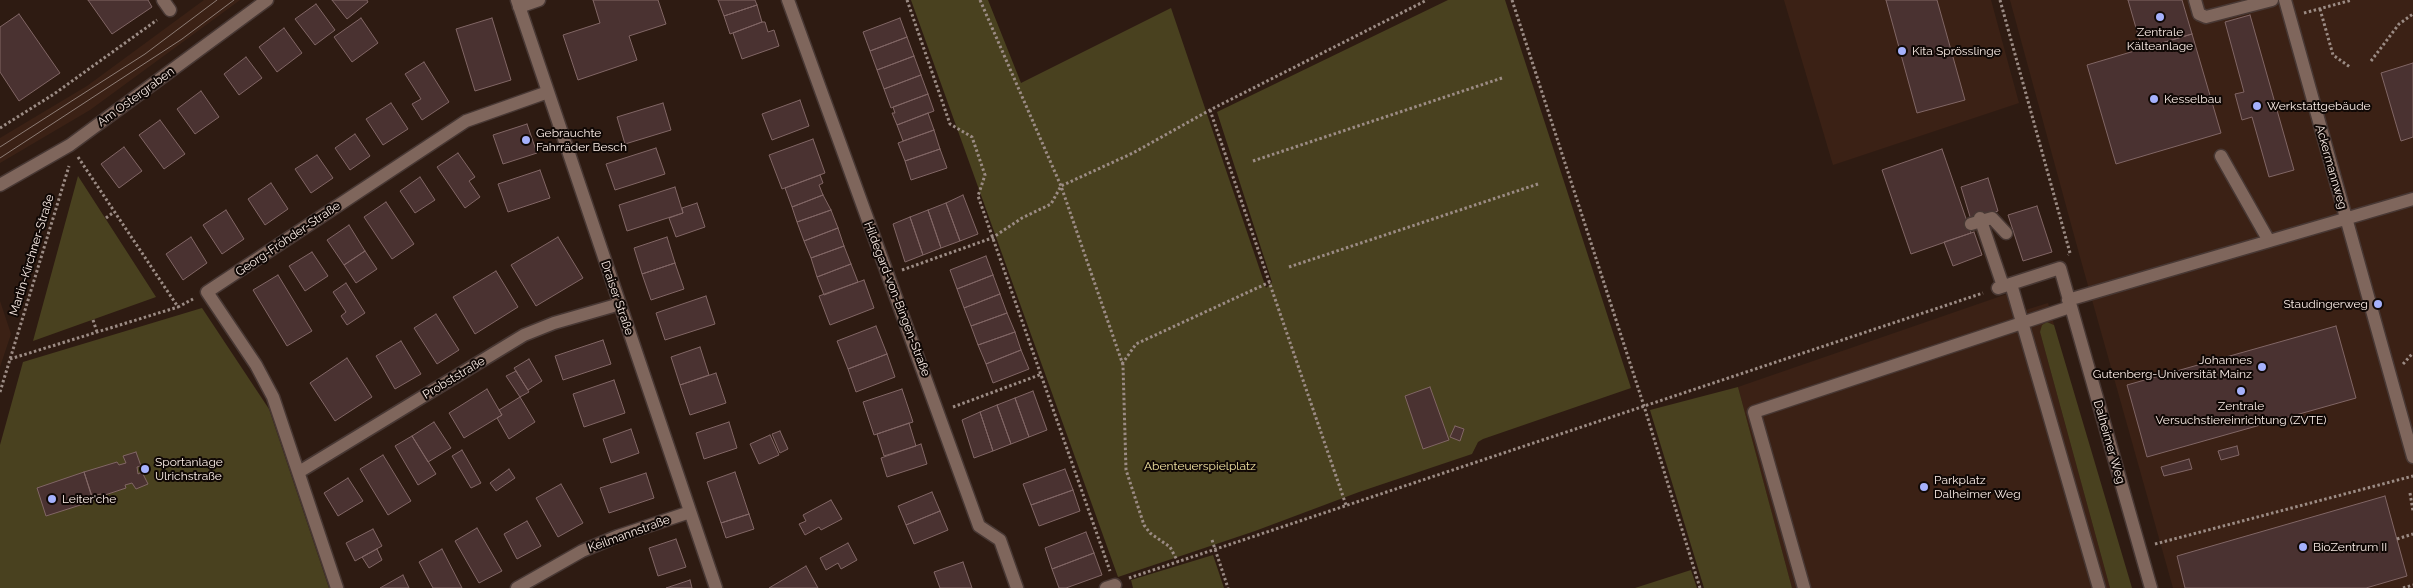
<!DOCTYPE html>
<meta charset="utf-8">
<style>
body{margin:0}
canvas{display:block;background:#2e1b12}
</style>
<canvas width="2413" height="588"></canvas>
<script>
const c = document.querySelector('canvas').getContext('2d');
c.lineJoin = 'round';
function fillPath(path, color) { c.fillStyle = color; c.fill(path, 'evenodd'); }
const poly = rows => new Path2D(rows.map(r => 'M' + r).join(''));
function strokePath(path, color, width, dash) { c.strokeStyle = color; c.lineWidth = width; c.lineCap = dash ? 'butt' : 'round'; c.setLineDash(dash || []); c.stroke(path); }
function write(font, color, halo, rows, align = 'center') {
  c.font = font + ' Raleway,sans-serif'; c.lineWidth = 4; c.setLineDash([]); c.textBaseline = 'middle'; c.strokeStyle = halo; c.fillStyle = color; for (const [text, x, y, turn = 0] of rows) {
    c.save(); c.translate(x, y); c.rotate((+turn || 0) * Math.PI / 180); c.textAlign = isNaN(turn) ? turn : align; if (halo) c.strokeText(text, 0, 0); c.fillText(text, 0, 0); c.restore();
  }
}
const built = poly([
 [204,0,240,0,90,110,0,163,0,138,87,86],
 [1784,0,1991,0,2019,103,1833,165],
 [2010,0,2413,0,2413,588,2173,588,2080,257],
 [2010,293,2016,313,2048,303,2054,325,2047,322,2040,332,2110,588,1792,588,1738,387],
 [0,301,11,334,0,367]
]);
const green = poly([
 [911,0,988,0,1021,83,1171,8,1266,288,1272,282,1217,112,1448,0,1505,0,1631,388,1483,439,1478,442,1472,454,1359,492,1255,531,1118,577],
 [78,176,156,297,33,341],
 [202,308,269,409,329,588,0,588,0,445,23,362],
 [2047,322,2054,325,2132,588,2110,588,2040,332,2042,325],
 [1738,387,1792,588,1704,588,1650,410],
 [1213,555,1224,588,1133,588,1131,580],
 [1691,570,1697,588,1635,588]
]);
const building = poly([
 [88,0,148,0,152,7,112,34,88,0],
 [332,0,367,0,368,2,347,19,332,0],
 [593,0,658,0,666,24,629,36,637,60,578,80,563,35,600,23,593,0],
 [718,0,755,0,757,5,724,16,718,0],
 [1886,0,1937,0,1965,100,1917,113,1886,0],
 [2128,0,2182,0,2192,34,2142,49,2128,0],
 [316,4,335,30,315,45,295,19,316,4],
 [757,5,762,22,730,34,724,16,757,5],
 [19,14,60,73,19,101,0,72,0,27,19,14],
 [2250,15,2294,170,2269,177,2252,117,2242,120,2235,94,2244,92,2225,22,2250,15],
 [361,18,378,43,352,62,334,37,361,18],
 [492,18,511,80,475,91,456,29,492,18],
 [900,18,907,37,870,51,863,32,900,18],
 [762,22,765,22,768,32,774,30,779,46,742,59,733,33,762,22],
 [284,28,302,53,277,72,259,47,284,28],
 [2192,34,2221,133,2116,164,2087,65,2192,34],
 [907,37,914,56,877,70,870,51,907,37],
 [914,56,921,75,884,89,877,70,914,56],
 [246,57,262,78,239,95,224,74,246,57],
 [424,62,449,102,422,120,412,104,421,99,405,74,424,62],
 [2413,63,2413,137,2401,141,2381,73,2413,63],
 [921,75,928,94,891,108,884,89,921,75],
 [201,91,219,117,195,134,177,109,201,91],
 [928,94,934,111,897,125,892,113,895,113,893,107,928,94],
 [800,100,809,126,772,140,762,114,800,100],
 [391,103,408,129,383,145,366,119,391,103],
 [663,103,671,130,625,144,617,117,663,103],
 [928,113,934,130,903,141,897,125,928,113],
 [160,120,185,154,164,169,139,135,160,120],
 [527,124,537,153,503,164,493,135,527,124],
 [934,130,940,149,905,161,898,143,934,130],
 [355,134,370,156,350,170,335,148,355,134],
 [813,139,825,173,782,189,769,155,813,139],
 [124,147,142,171,119,188,101,164,124,147],
 [656,148,665,174,615,190,606,164,656,148],
 [940,149,947,168,911,180,905,161,940,149],
 [1942,149,1971,233,1911,254,1882,170,1942,149],
 [458,153,475,177,469,181,480,197,465,208,437,167,458,153],
 [317,155,333,178,311,193,295,169,317,155],
 [540,170,550,198,508,212,498,184,540,170],
 [820,175,823,183,819,185,823,195,792,207,785,188,820,175],
 [420,177,435,200,415,213,400,191,420,177],
 [1988,178,1998,211,1971,220,1961,187,1988,178],
 [271,183,288,209,265,225,248,199,271,183],
 [675,187,683,213,627,231,619,205,675,187],
 [823,195,831,210,797,222,792,207,823,195],
 [963,195,978,234,960,241,946,203,963,195],
 [386,202,414,244,392,259,364,217,386,202],
 [697,203,705,227,676,237,669,218,683,213,682,208,697,203],
 [946,203,960,241,941,248,928,210,946,203],
 [2037,206,2052,252,2023,261,2008,215,2037,206],
 [226,210,244,239,222,254,203,225,226,210],
 [831,210,838,228,804,241,797,222,831,210],
 [928,210,941,248,923,255,910,217,928,210],
 [910,217,923,255,905,262,893,224,910,217],
 [349,225,365,251,344,265,327,240,349,225],
 [838,228,844,246,811,258,804,241,838,228],
 [1974,232,1982,255,1953,266,1944,242,1974,232],
 [191,237,207,263,183,280,166,254,191,237],
 [558,237,583,278,536,306,511,265,558,237],
 [667,237,675,263,642,274,634,248,667,237],
 [844,246,851,264,817,277,811,258,844,246],
 [365,251,377,269,356,283,344,265,365,251],
 [312,252,328,276,305,291,289,266,312,252],
 [986,256,993,275,957,289,950,270,986,256],
 [675,263,684,289,651,300,642,274,675,263],
 [851,264,858,282,824,295,817,277,851,264],
 [496,271,518,307,475,334,453,297,496,271],
 [278,275,312,331,287,346,253,290,278,275],
 [993,275,1000,294,964,308,957,289,993,275],
 [864,280,874,308,830,325,819,296,864,280],
 [346,283,365,313,347,325,341,316,346,312,333,292,346,283],
 [1000,294,1007,313,971,326,964,308,1000,294],
 [706,296,715,324,665,340,656,313,706,296],
 [1007,313,1015,332,978,345,971,326,1007,313],
 [436,314,459,350,437,364,414,328,436,314],
 [876,326,887,354,848,369,837,341,876,326],
 [2336,326,2356,398,2147,457,2127,385,2336,326],
 [1015,332,1021,350,986,364,978,345,1015,332],
 [603,340,611,364,563,380,555,356,603,340],
 [401,341,421,374,395,389,376,356,401,341],
 [700,347,709,375,680,385,671,357,700,347],
 [1021,350,1029,369,993,383,986,364,1021,350],
 [887,354,895,377,856,392,848,369,887,354],
 [347,358,372,397,335,421,310,383,347,358],
 [529,359,542,381,528,390,514,368,529,359],
 [516,371,529,392,520,397,506,376,516,371],
 [716,373,726,403,690,415,680,385,716,373],
 [614,380,625,413,584,427,573,394,614,380],
 [1430,387,1449,440,1423,449,1405,396,1430,387],
 [487,389,502,415,464,438,449,413,487,389],
 [902,389,913,422,874,435,863,402,902,389],
 [1033,391,1047,430,1029,437,1015,398,1033,391],
 [520,397,535,422,509,439,497,418,502,415,499,410,520,397],
 [1015,398,1029,437,1011,444,997,405,1015,398],
 [997,405,1011,444,993,451,980,412,997,405],
 [980,412,993,451,974,458,962,420,980,412],
 [434,422,451,448,428,462,412,436,434,422],
 [729,422,737,448,704,459,696,433,729,422],
 [909,423,916,446,884,456,877,434,909,423],
 [1455,426,1464,429,1460,441,1450,437,1455,426],
 [631,429,639,453,611,463,603,439,631,429],
 [780,431,788,449,780,453,772,434,780,431],
 [770,435,779,455,759,464,750,444,770,435],
 [412,436,436,474,418,485,395,446,412,436],
 [921,444,927,464,887,477,881,458,921,444],
 [2237,446,2239,455,2221,460,2218,451,2237,446],
 [462,450,481,483,471,488,452,456,462,450],
 [136,452,141,466,137,467,138,474,142,472,148,484,136,489,132,483,125,485,126,488,102,496,101,494,92,496,84,472,117,462,119,465,126,463,123,456,136,452],
 [383,455,411,501,388,515,360,469,383,455],
 [2189,459,2192,469,2164,476,2161,467,2189,459],
 [509,469,515,478,496,491,490,483,509,469],
 [1065,469,1073,490,1031,505,1023,484,1065,469],
 [84,472,93,501,46,516,37,488,84,472],
 [735,472,749,514,721,523,707,482,735,472],
 [646,473,654,498,609,513,600,488,646,473],
 [348,478,363,501,338,516,324,493,348,478],
 [561,484,583,523,558,537,536,498,561,484],
 [1073,490,1080,511,1039,526,1031,505,1073,490],
 [932,492,940,511,906,525,898,506,932,492],
 [2385,496,2407,576,2366,588,2185,588,2177,556,2385,496],
 [831,500,842,519,821,530,819,527,805,535,799,524,806,521,803,515,831,500],
 [940,511,948,530,914,544,906,525,940,511],
 [749,514,754,529,726,538,721,523,749,514],
 [527,521,541,546,517,559,504,534,527,521],
 [477,528,502,571,479,583,455,541,477,528],
 [373,529,382,546,355,561,346,543,373,529],
 [1086,532,1094,553,1052,569,1045,548,1086,532],
 [676,539,686,567,658,576,649,548,676,539],
 [848,543,857,560,841,569,838,563,826,570,820,558,848,543],
 [377,549,382,560,369,568,362,557,377,549],
 [442,549,462,588,433,588,419,562,442,549],
 [1094,553,1102,575,1066,588,1059,588,1052,569,1094,553],
 [963,562,972,588,940,588,934,572,963,562],
 [806,566,818,588,769,588,806,566],
 [403,575,409,588,380,588,403,575],
 [690,580,692,588,666,588,690,580]
]);
const path = poly([
 [907,0,950,124,972,137,985,175,978,196,1110,571],
 [980,0,1061,186,1123,365,1126,470,1144,525,1150,533,1170,547,1178,562],
 [1512,0,1644,406,1700,588],
 [2000,0,2070,253,2068,255],
 [2320,9,2333,55,2350,67],
 [2304,13,2352,0],
 [2371,61,2399,24,2413,14],
 [1210,110,1346,505],
 [0,128,54,94,157,20],
 [78,157,178,307,193,299],
 [1253,161,1502,78],
 [106,218,114,212],
 [1289,267,1538,184],
 [902,270,992,238,1022,218,1051,204,1061,186,1133,153,1210,110,1427,0],
 [93,320,97,332],
 [10,359,178,307],
 [1122,364,1136,344,1270,282],
 [2403,364,2413,353],
 [0,392,69,166],
 [953,407,1042,374],
 [2410,493,2413,511],
 [2397,539,2413,534],
 [1212,540,1228,588],
 [2155,544,2413,476],
 [1129,578,1983,293],
 [2403,588,2413,585]
]);
const minor = poly([
 [163,0,170,10],
 [517,0,716,588],
 [788,0,979,526,1000,540,1017,588],
 [2195,0,2199,14,2206,17,2272,0],
 [2285,0,2413,457],
 [519,7,539,0],
 [2221,156,2269,241],
 [0,185,70,145,267,0],
 [1980,218,2003,286],
 [1971,224,1992,218,2006,233],
 [2011,284,2099,588],
 [1998,288,2060,268,2151,588],
 [2068,300,2413,199],
 [299,472,524,335,554,323,620,304],
 [337,588,273,397,256,365,207,292,466,121,548,92],
 [517,588,582,551,618,536,690,512],
 [1106,588,1115,585],
 [1804,588,1754,412,2070,307]
]);
const tram = poly([
 [0,147,145,54,217,0],
 [0,158,182,39,234,0]
]);
const markers = [
 [2160,17,5,"#a5b1fc"],
 [1902,51,5,"#a5b1fc"],
 [2154,99,5,"#a5b1fc"],
 [2257,106,5,"#a5b1fc"],
 [526,140,5,"#a5b1fc"],
 [2378,304,5,"#a5b1fc"],
 [2262,367,5,"#a5b1fc"],
 [2241,391,5,"#a5b1fc"],
 [145,469,5,"#a5b1fc"],
 [1924,487,5,"#a5b1fc"],
 [52,499,5,"#a5b1fc"],
 [2303,547,5,"#a5b1fc"]
];
const poiNames = [
 ["Zentrale",2160,32,"center"],
 ["Kälteanlage",2160,46,"center"],
 ["Kita Sprösslinge",1912,51],
 ["Kesselbau",2164,99],
 ["Werkstattgebäude",2267,106],
 ["Gebrauchte",536,133],
 ["Fahrräder Besch",536,147],
 ["Staudingerweg",2368,304,"right"],
 ["Johannes",2252,360,"right"],
 ["Gutenberg-Universität Mainz",2252,374,"right"],
 ["Zentrale",2241,406,"center"],
 ["Versuchstiereinrichtung (ZVTE)",2241,420,"center"],
 ["Sportanlage",155,462],
 ["Ulrichstraße",155,476],
 ["Parkplatz",1934,480],
 ["Dalheimer Weg",1934,494],
 ["Leiter'che",62,499],
 ["BioZentrum II",2313,547]
];
const streetNames = [
 ["Am Ostergraben",136,97,-36],
 ["Ackermannweg",2331,167,74],
 ["Georg-Fröhder-Straße",288,239,-34],
 ["Martin-Kirchner-Straße",32,255,-73],
 ["Draiser Straße",617,298,71],
 ["Hildegard-von-Bingen-Straße",897,299,69],
 ["Probststraße",454,378,-31],
 ["Dalheimer Weg",2109,442,74],
 ["Keilmannstraße",629,534,-20]
];
const parkNames = [
 ["Abenteuerspielplatz",1200,466]
];
fillPath(built, '#3b2115');
fillPath(green, '#49411f');
fillPath(building, '#4a3231');
strokePath(building, '#816665', 1);
strokePath(minor, '#483834', 15);
strokePath(path, '#9c8c85', 3, [2.5, 2.5]);
strokePath(minor, '#7f665c', 12);
strokePath(tram, '#8e7d76', 1);
for (const [x, y, r, color] of markers) { const dot = new Path2D(); dot.arc(x, y, r, 0, 2 * Math.PI); c.fillStyle = color; c.fill(dot); strokePath(dot, '#100805', 2); }
write('12px', '#fbede7', '#100805', poiNames, 'left');
write('12px', '#fbede7', '#100805', streetNames);
write('12px', '#f0e1a0', '#100805', parkNames);
</script>
